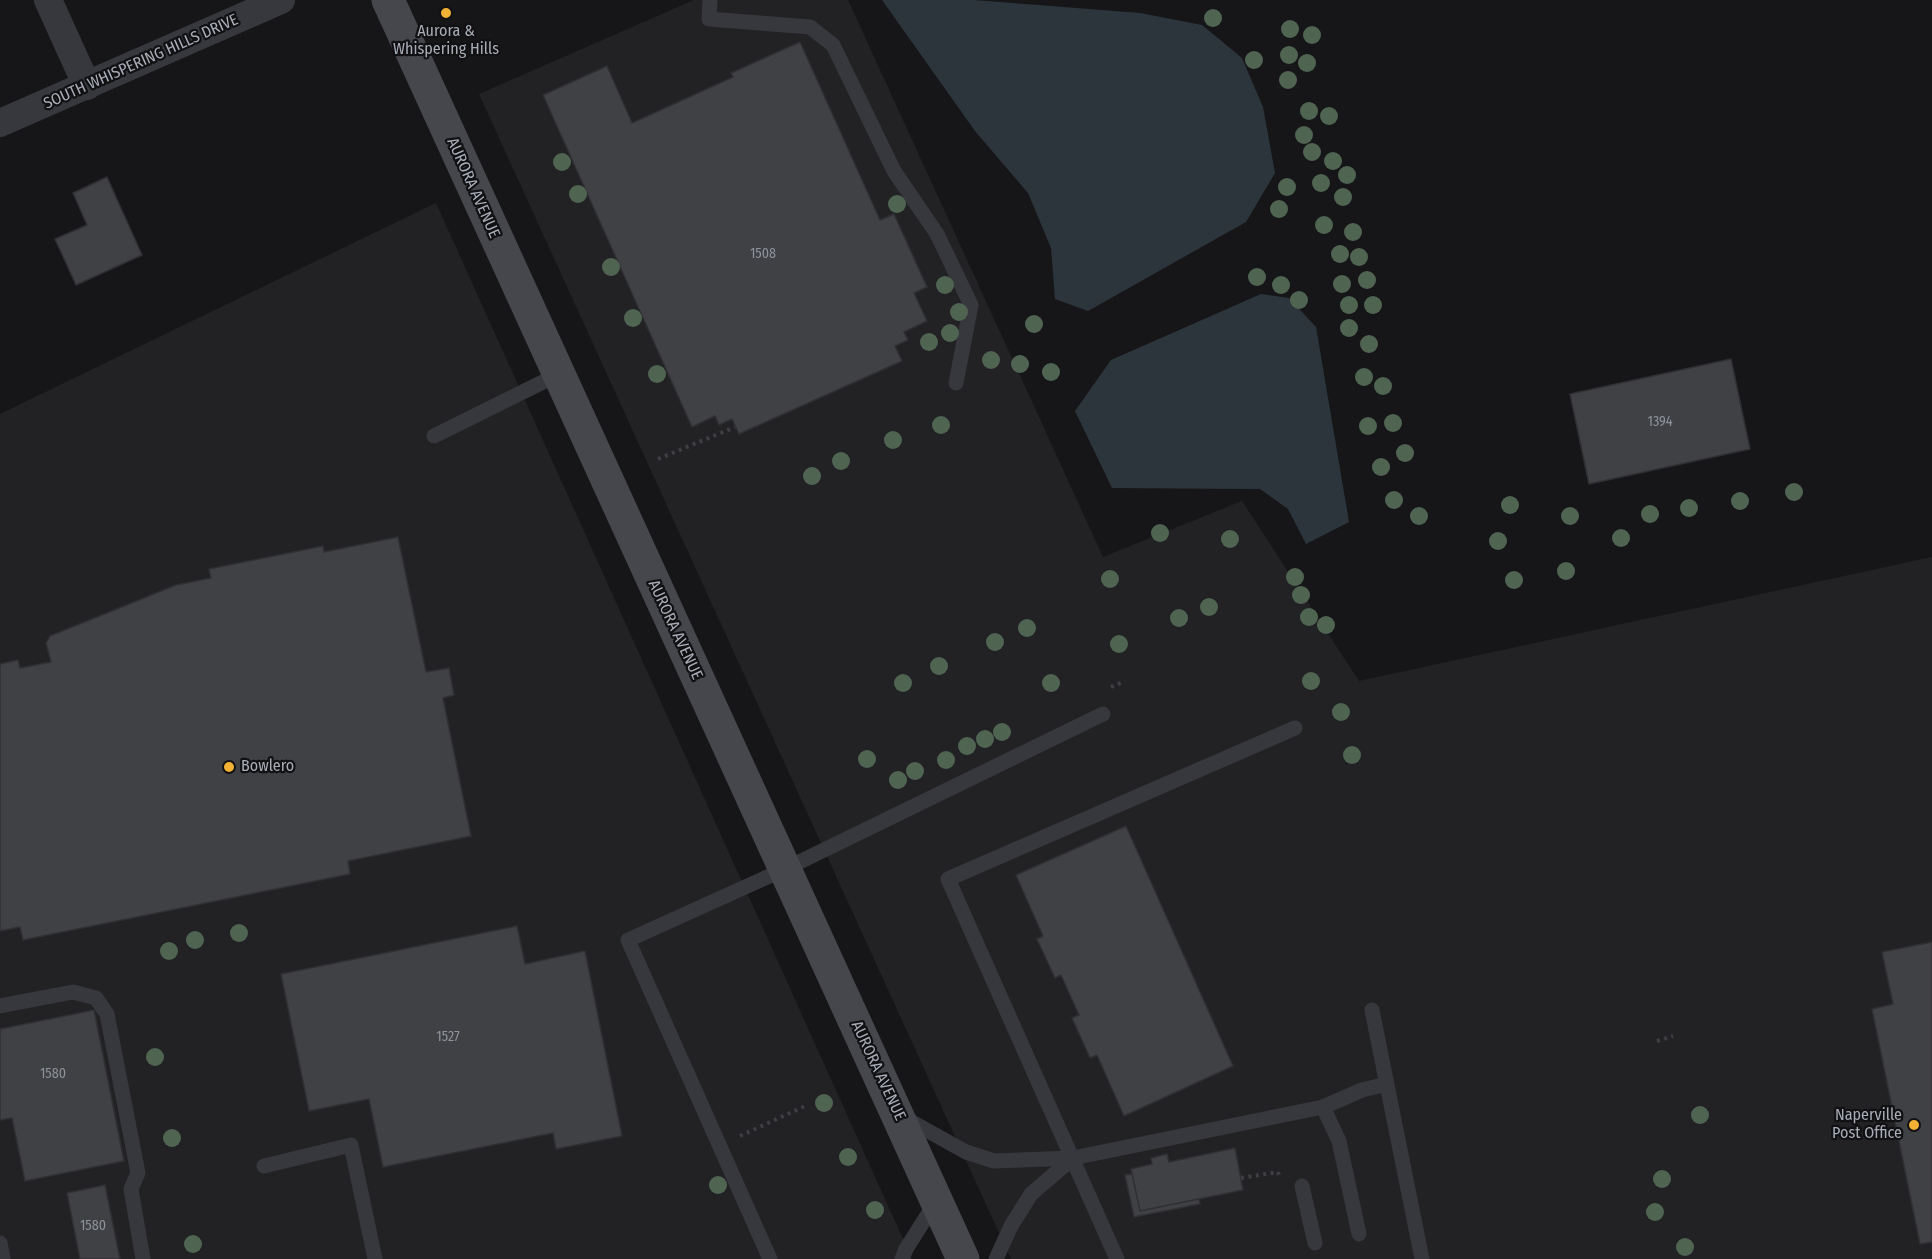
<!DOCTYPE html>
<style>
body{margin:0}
canvas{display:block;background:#161618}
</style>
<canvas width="1932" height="1259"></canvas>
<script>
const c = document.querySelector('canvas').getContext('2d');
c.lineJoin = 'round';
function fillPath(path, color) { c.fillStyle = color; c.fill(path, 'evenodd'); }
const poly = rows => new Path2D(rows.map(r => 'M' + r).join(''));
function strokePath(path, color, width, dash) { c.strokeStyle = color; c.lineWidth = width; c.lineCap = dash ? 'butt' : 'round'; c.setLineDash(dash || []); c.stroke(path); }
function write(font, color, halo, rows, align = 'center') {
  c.font = font + ' "Fira Sans Condensed",sans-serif'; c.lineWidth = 4.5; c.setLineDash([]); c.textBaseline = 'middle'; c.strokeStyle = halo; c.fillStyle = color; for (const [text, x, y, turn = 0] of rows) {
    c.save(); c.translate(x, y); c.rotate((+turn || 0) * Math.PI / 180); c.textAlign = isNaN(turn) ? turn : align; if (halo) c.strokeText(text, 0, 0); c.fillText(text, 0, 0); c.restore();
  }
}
const built = poly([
 [694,0,848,0,1103,557,1242,501,1359,681,1932,557,1932,1259,1011,1259,479,94],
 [436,203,912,1259,0,1259,0,414]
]);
const water = poly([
 [882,0,974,0,1140,13,1202,25,1242,58,1263,107,1275,173,1246,222,1088,311,1055,299,1051,248,1028,193,975,131],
 [1261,294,1289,298,1316,327,1349,522,1306,544,1288,509,1260,489,1112,488,1075,411,1111,360]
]);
const building = poly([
 [800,42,880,220,894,214,927,287,914,293,927,321,904,332,908,340,895,346,902,361,739,434,732,419,719,425,715,416,692,427,543,95,607,66,632,123,733,77,731,73,800,42],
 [107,177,142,255,76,285,55,239,87,225,73,193,107,177],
 [1731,359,1750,449,1589,484,1570,394,1731,359],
 [398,537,426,672,449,668,454,695,443,698,471,836,348,861,350,874,23,940,20,927,0,931,0,664,18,660,20,668,51,662,46,643,50,636,176,585,211,578,209,569,323,546,324,552,398,537],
 [1126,826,1233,1066,1124,1116,1097,1055,1090,1058,1072,1018,1079,1015,1061,975,1055,978,1037,939,1043,936,1016,875,1126,826],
 [517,926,525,964,585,951,622,1136,556,1149,553,1133,383,1167,369,1099,309,1111,281,974,517,926],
 [1932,942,1932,1242,1920,1244,1872,1009,1893,1004,1882,952,1932,942],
 [94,1010,124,1161,25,1181,12,1118,0,1120,0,1029,94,1010],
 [1235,1148,1243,1190,1140,1211,1131,1169,1152,1164,1151,1158,1167,1154,1169,1162,1235,1148],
 [1132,1174,1140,1211,1199,1199,1200,1204,1134,1217,1125,1175,1132,1174],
 [105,1185,120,1259,80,1259,67,1193,105,1185]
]);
const path = poly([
 [658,459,735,427],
 [1111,687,1125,681],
 [1657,1041,1673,1036],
 [740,1136,805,1106],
 [1241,1178,1278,1172,1280,1179]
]);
const service = poly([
 [710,0,709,19,810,27,833,45,894,171,937,234,971,305,956,383],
 [434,436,557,375],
 [0,1006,73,992,96,998,107,1014,138,1173,131,1189,143,1259],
 [1372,1010,1422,1259],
 [1323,1107,1339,1141,1359,1234],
 [903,1117,966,1152,994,1161,1073,1158,1323,1107,1362,1090,1387,1084],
 [264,1166,351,1145,375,1259],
 [1302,1186,1315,1243],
 [0,1243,3,1259],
 [770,1259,628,940,785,869,1103,714],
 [902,1259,906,1249,937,1200],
 [996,1259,1011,1226,1031,1194,1073,1158],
 [1117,1259,948,879,1295,728]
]);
const minor = poly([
 [48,0,87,86],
 [0,123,281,0]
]);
const secondary = poly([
 [388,0,963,1259]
]);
const trees = [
 [1213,18],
 [1290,29],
 [1312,35],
 [1289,55],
 [1254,60],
 [1307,63],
 [1288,80],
 [1309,111],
 [1329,116],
 [1304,135],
 [1312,152],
 [1333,161],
 [562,162],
 [1347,175],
 [1321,183],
 [1287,187],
 [578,194],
 [1343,197],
 [897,204],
 [1279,209],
 [1324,225],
 [1353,232],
 [1340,254],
 [1359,257],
 [611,267],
 [1257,277],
 [1367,280],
 [1342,284],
 [945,285],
 [1281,285],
 [1299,300],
 [1349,305],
 [1373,305],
 [959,312],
 [633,318],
 [1034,324],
 [1349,328],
 [950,333],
 [929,342],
 [1369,344],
 [991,360],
 [1020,364],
 [1051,372],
 [657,374],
 [1364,377],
 [1383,386],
 [1393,423],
 [941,425],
 [1368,426],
 [893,440],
 [1405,453],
 [841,461],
 [1381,467],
 [812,476],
 [1794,492],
 [1394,500],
 [1740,501],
 [1510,505],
 [1689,508],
 [1650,514],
 [1419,516],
 [1570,516],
 [1160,533],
 [1621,538],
 [1230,539],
 [1498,541],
 [1566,571],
 [1295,577],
 [1110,579],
 [1514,580],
 [1301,595],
 [1209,607],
 [1309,617],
 [1179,618],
 [1326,625],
 [1027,628],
 [995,642],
 [1119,644],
 [939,666],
 [1311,681],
 [903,683],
 [1051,683],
 [1341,712],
 [1002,732],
 [985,739],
 [967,746],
 [1352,755],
 [867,759],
 [946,760],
 [915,771],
 [898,780],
 [239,933],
 [195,940],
 [169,951],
 [155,1057],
 [824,1103],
 [1700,1115],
 [172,1138],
 [848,1157],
 [1662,1179],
 [718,1185],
 [875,1210],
 [1655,1212],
 [193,1244],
 [1685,1247]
];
const markers = [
 [446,13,6,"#f2b134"],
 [229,767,6,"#f2b134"],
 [1914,1125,6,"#f2b134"]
];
const numberNames = [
 ["1508",763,254],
 ["1394",1660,422],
 ["1527",448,1037],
 ["1580",53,1074],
 ["1580",93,1226]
];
const poiNames = [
 ["Aurora &",446,32],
 ["Whispering Hills",446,50],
 ["Bowlero",241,767,"left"],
 ["Naperville",1902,1116,"right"],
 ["Post Office",1902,1134,"right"]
];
const streetNames = [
 ["SOUTH WHISPERING HILLS DRIVE",141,62,-24],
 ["AURORA AVENUE",473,188,66],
 ["AURORA AVENUE",675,630,65],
 ["AURORA AVENUE",878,1071,65]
];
fillPath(built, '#222225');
fillPath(water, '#2c353c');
fillPath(building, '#404145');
strokePath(building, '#303034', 1.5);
strokePath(path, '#3d3f44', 4, [3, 4.5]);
strokePath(service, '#37383d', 15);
strokePath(minor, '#37383d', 28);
strokePath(secondary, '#45474d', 33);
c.fillStyle = '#506452';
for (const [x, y] of trees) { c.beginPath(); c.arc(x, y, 9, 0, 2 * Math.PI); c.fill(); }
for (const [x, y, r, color] of markers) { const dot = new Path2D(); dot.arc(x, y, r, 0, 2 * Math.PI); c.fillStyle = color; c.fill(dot); strokePath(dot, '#111113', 2); }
write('14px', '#8e929b', null, numberNames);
write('16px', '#a8adb8', '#111113', poiNames);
write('16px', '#a8adb8', '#111113', streetNames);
</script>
